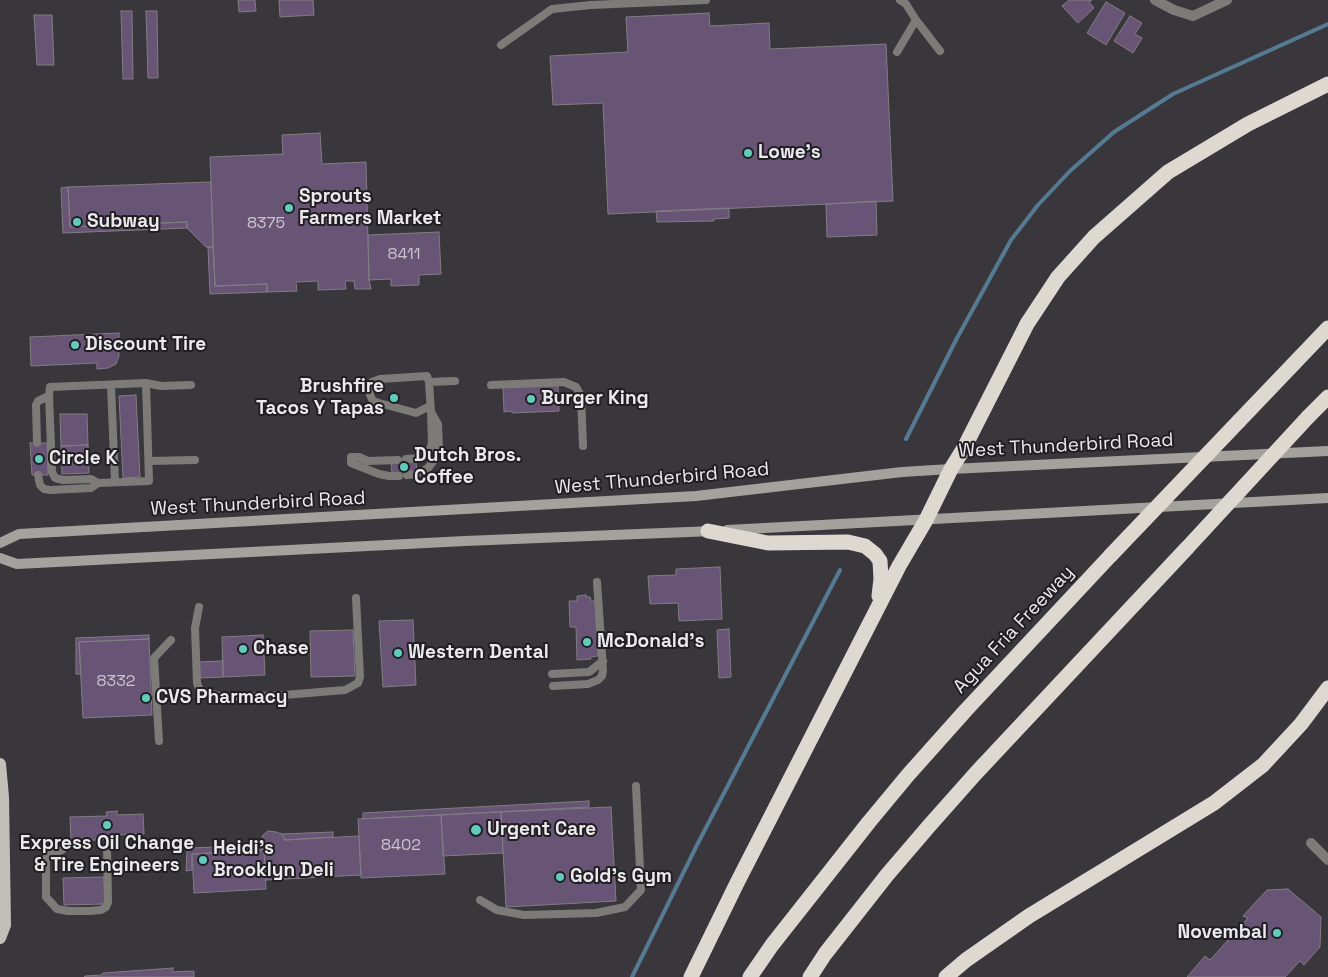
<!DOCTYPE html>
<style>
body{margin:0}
canvas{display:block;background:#39363c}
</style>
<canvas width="1328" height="977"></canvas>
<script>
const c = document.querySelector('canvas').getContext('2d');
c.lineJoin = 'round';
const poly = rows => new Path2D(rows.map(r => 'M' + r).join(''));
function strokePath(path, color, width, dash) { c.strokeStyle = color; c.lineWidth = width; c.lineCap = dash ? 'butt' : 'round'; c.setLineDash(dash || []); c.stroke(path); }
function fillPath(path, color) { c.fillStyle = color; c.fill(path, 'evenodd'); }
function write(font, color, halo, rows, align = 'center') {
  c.font = font + ' "Space Grotesk",sans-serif'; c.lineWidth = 4; c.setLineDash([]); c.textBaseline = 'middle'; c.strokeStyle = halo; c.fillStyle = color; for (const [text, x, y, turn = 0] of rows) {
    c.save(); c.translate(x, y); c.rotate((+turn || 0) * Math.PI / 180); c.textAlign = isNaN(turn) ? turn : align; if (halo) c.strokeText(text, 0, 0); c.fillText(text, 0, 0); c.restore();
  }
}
const stream = poly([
 [906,439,957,338,1011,240,1038,205,1070,171,1114,132,1173,94,1328,24],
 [632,977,697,845,840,570]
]);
const building = poly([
 [238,0,255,0,256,11,239,12,238,0],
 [279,0,313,0,314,15,280,17,279,0],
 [1069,0,1092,0,1089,2,1094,8,1078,23,1062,6,1069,0],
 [1106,2,1125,13,1106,45,1087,33,1106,2],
 [121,11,132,11,133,79,123,79,121,11],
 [146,11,157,11,158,78,148,78,146,11],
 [709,13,710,26,769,23,770,49,886,44,893,201,608,214,603,103,553,105,550,56,628,52,626,17,709,13],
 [34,15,52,15,54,65,37,65,34,15],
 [1130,16,1142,23,1135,34,1142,38,1133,53,1114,41,1130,16],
 [320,133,322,164,366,162,369,280,371,289,355,289,354,281,345,281,346,289,318,290,318,281,296,282,297,291,267,292,267,284,215,286,210,157,283,154,282,135,320,133],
 [211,182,213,247,206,247,187,228,187,222,70,227,68,187,211,182],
 [68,187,70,227,187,222,187,228,63,233,61,188,68,187],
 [876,201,877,235,827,237,826,204,876,201],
 [729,208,729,218,713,219,714,221,657,222,656,211,729,208],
 [439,232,441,274,419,275,419,285,391,286,391,279,369,280,368,235,439,232],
 [208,247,213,247,215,286,267,284,267,292,210,294,208,247],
 [119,333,119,356,116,364,108,368,97,369,97,363,31,366,30,337,119,333],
 [558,386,559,411,512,413,512,411,504,412,503,387,558,386],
 [136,395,140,477,123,478,119,396,136,395],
 [60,414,87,414,88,445,61,446,60,414],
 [30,443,47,443,48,475,32,475,30,443],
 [88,445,89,473,62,474,61,446,88,445],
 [416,462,417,472,392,473,391,463,416,462],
 [720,567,722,619,679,621,678,603,650,604,648,576,676,575,676,569,720,567],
 [586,595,586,597,590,597,591,601,595,601,598,656,590,657,591,659,577,660,576,627,570,627,569,601,577,601,577,596,586,595],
 [413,620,416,685,383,687,379,621,413,620],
 [729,629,731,677,719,678,717,630,729,629],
 [353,630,355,676,311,677,310,631,353,630],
 [149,635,149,639,79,642,81,674,76,674,76,638,149,635],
 [263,635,265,675,223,677,222,637,263,635],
 [149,639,152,715,83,718,79,642,149,639],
 [223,661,223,677,199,678,198,662,223,661],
 [589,801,589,807,363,819,363,813,589,801],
 [611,807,616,901,506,907,501,812,611,807],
 [117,811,117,815,143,814,144,834,118,835,119,839,71,841,70,817,107,816,106,812,117,811],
 [501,812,503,853,443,856,441,815,501,812],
 [441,815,445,874,361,878,358,819,441,815],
 [268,831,276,832,282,834,285,840,359,836,361,875,266,880,264,850,261,840,263,835,268,831],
 [333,832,333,837,285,840,282,834,333,832],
 [261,845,264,850,192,854,192,870,186,871,187,851,191,848,261,845],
 [264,850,266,889,194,893,192,854,264,850],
 [104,877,105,904,64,905,63,878,104,877],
 [1288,889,1321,917,1320,947,1304,965,1300,961,1285,977,1187,977,1205,956,1210,960,1248,918,1243,916,1267,890,1288,889],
 [173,968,173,972,194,971,194,977,84,977,85,976,102,975,103,973,173,968]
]);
const lane = poly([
 [900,0,906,4,916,20],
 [501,45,552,9,591,5,706,0],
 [897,52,916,20,940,51],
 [429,382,455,381],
 [146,383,149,481,98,483,91,479,63,480,55,478,52,472,49,396,50,387,146,383,161,386,191,385],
 [111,385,115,482],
 [491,385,564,382,576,387,581,396,583,446],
 [37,443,36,405,38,401,49,396],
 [406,459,421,458,430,449,432,443,431,412],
 [398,460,368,461,359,457,351,457,351,463,379,474,389,476,399,476],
 [149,461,195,460],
 [38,475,40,485,44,489,50,490,91,488,98,483],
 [407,475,417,474,423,471,428,468,438,455,439,447,438,424,431,412,429,382,427,376,380,379,372,382,370,386,370,395,373,401,379,403,416,413,430,406],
 [199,607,195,628,197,683,200,691,224,697,284,695,345,690,358,683,360,677,356,598],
 [552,674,589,672,603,661],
 [553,686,588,684,598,680,602,676,603,670,597,582],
 [159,741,154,658,171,640],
 [62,850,49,855,46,859,46,897,57,909,68,911,90,911,101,910,106,907,108,902,107,848],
 [480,900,497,910,524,915,596,913,625,907,641,890,636,786]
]);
const street = poly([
 [1155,0,1174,10,1193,16,1227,0],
 [1311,843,1328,860]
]);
const secondary = poly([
 [727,530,1328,498],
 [0,543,19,534,696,496,902,472,951,469,1328,451],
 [0,558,17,564,465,541,713,531]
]);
const primary = poly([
 [0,764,3,797,5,925,0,938]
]);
const highway = poly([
 [1308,417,1328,397],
 [1239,421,1328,328],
 [708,531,768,543,848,542,865,546,875,554,880,561,881,579,879,596],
 [691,977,737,883,899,566,926,520,951,469,964,448,1027,324,1058,277,1094,237,1168,172,1248,124,1328,84],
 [750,977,772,945,869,822,908,775,966,710,1111,555],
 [810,977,825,954,887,875,929,826,976,773,1187,548],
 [946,977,966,960,1029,916,1214,803,1263,765,1301,724,1328,688]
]);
const highwayBridge = poly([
 [1187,548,1308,417],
 [1111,555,1239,421]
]);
const markers = [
 [748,153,5,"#5bcebc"],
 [289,208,5,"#5bcebc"],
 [77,222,5,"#5bcebc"],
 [75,345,5,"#5bcebc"],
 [394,398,5,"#5bcebc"],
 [531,399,5,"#5bcebc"],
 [39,459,5,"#5bcebc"],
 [404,467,5,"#5bcebc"],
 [587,642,5,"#5bcebc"],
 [243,649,5,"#5bcebc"],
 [398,653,5,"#5bcebc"],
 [146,698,5,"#5bcebc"],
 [107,825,5,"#5bcebc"],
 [476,830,6,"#5bcebc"],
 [203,860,5,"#5bcebc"],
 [560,877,5,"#5bcebc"],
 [1277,933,5,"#5bcebc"]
];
const numberNames = [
 ["8375",266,224],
 ["8411",404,255],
 ["8332",116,682],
 ["8402",401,846]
];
const poiNames = [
 ["Lowe's",758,153],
 ["Sprouts",299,197],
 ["Farmers Market",299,219],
 ["Subway",87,222],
 ["Discount Tire",85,345],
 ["Brushfire",384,387,"right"],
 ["Tacos Y Tapas",384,409,"right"],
 ["Burger King",541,399],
 ["Dutch Bros.",414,456],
 ["Coffee",414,478],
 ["Circle K",49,459],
 ["McDonald's",597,642],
 ["Chase",253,649],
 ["Western Dental",408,653],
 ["CVS Pharmacy",156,698],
 ["Urgent Care",487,830],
 ["Express Oil Change",107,844,"center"],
 ["& Tire Engineers",107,866,"center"],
 ["Heidi's",213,849],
 ["Brooklyn Deli",213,871],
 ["Gold's Gym",570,877],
 ["Novembal",1267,933,"right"]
];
const streetNames = [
 ["West Thunderbird Road",1066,446,-3],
 ["West Thunderbird Road",662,479,-5],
 ["West Thunderbird Road",258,504,-3],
 ["Agua Fria Freeway",1014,630,-47]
];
strokePath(stream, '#557b93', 4);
fillPath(building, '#685475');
strokePath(building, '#817d83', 1);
strokePath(lane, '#7d7b78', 8);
strokePath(street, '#7d7b78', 10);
strokePath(secondary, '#a4a29c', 10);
strokePath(primary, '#c2bfb8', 12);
strokePath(highway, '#ddd9d1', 15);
strokePath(highwayBridge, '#ddd9d1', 15);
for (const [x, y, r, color] of markers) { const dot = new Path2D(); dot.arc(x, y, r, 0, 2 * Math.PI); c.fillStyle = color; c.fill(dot); strokePath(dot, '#201e21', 2); }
write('16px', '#cac4cf', null, numberNames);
write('bold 19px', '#ebe9ed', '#201e21', poiNames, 'left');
write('19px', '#ebe9ed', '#201e21', streetNames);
</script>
